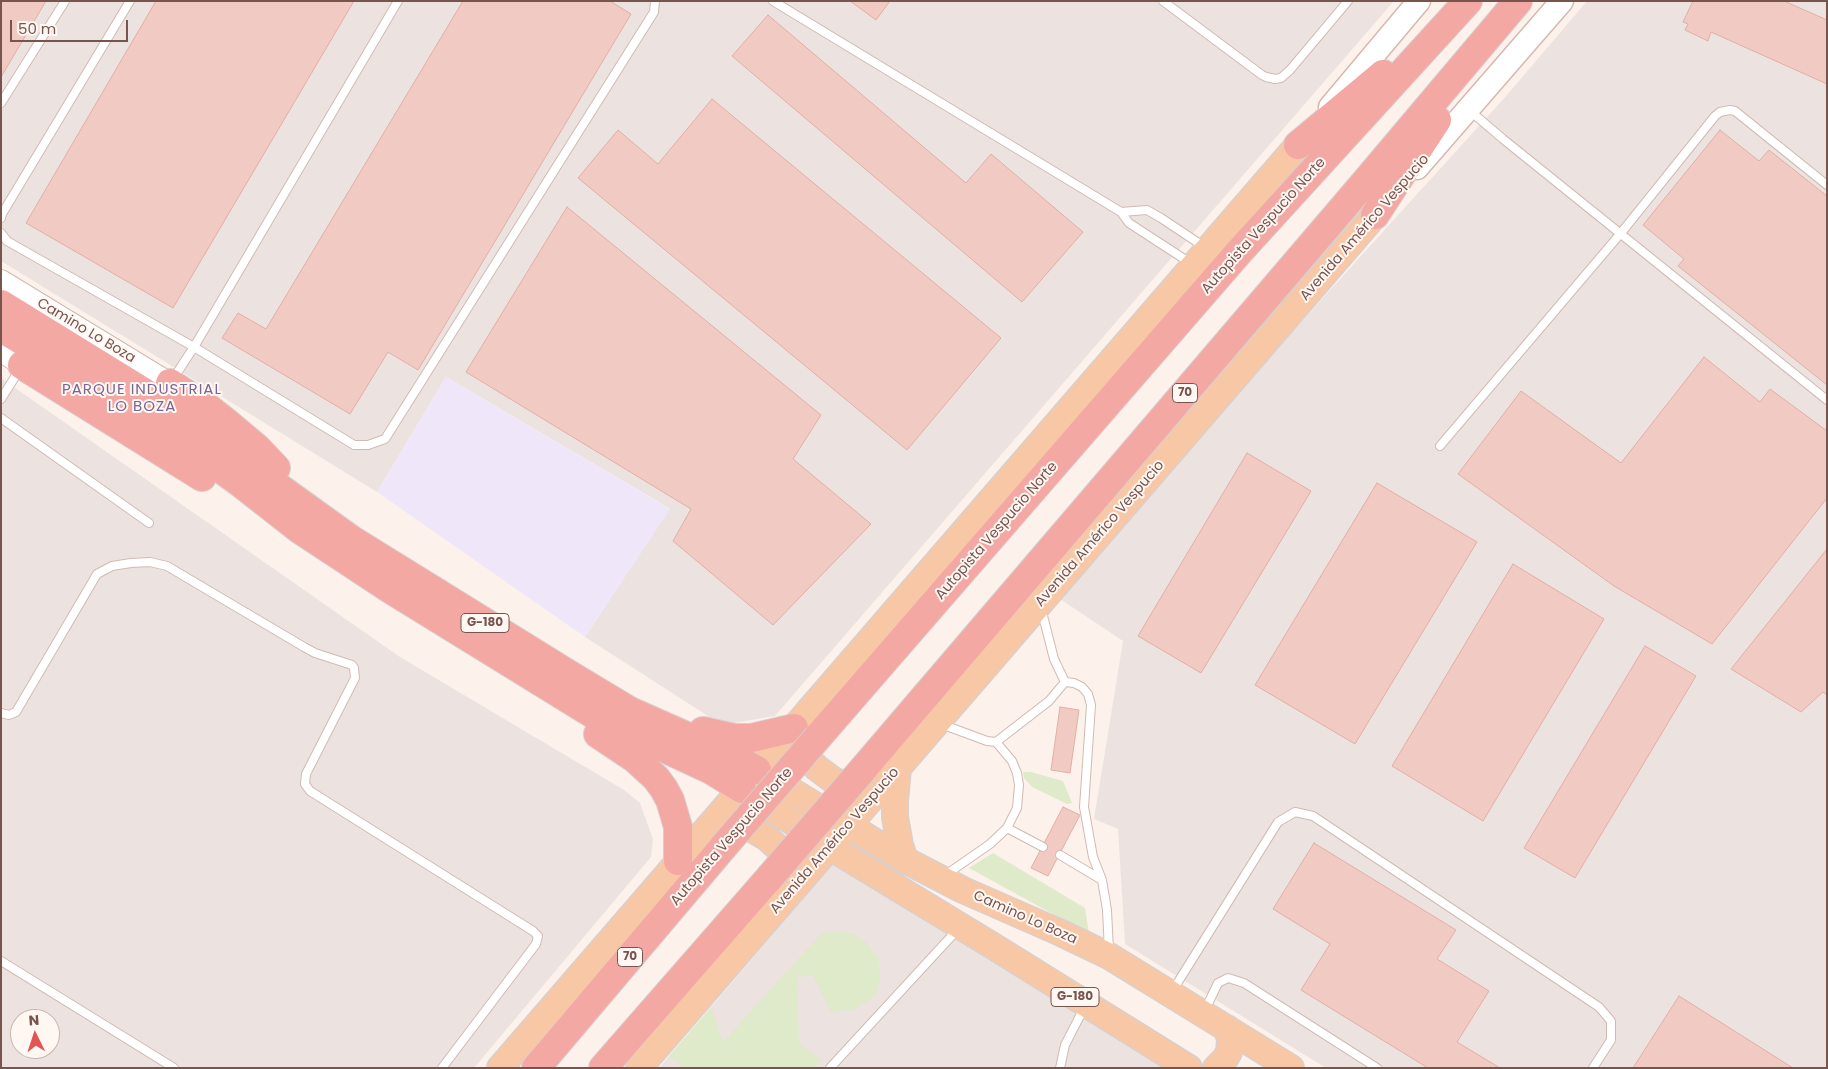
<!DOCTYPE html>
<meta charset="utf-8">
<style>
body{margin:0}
#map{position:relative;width:1828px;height:1069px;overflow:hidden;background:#fcf2eb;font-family:Poppins,sans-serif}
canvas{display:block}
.frame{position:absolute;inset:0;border:2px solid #77544e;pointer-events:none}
.north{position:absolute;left:10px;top:1009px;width:50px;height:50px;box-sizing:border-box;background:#fff7f2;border:1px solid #c9b6b0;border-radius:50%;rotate:356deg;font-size:14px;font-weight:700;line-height:20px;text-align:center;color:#77544e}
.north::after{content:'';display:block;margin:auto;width:18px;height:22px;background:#e15555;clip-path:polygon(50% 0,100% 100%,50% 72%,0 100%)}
.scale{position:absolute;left:10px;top:20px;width:118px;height:22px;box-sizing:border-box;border:2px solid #77544e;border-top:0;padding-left:6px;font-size:15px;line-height:18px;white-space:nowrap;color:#77544e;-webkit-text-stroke:4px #fff7f2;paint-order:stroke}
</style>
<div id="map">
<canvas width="1828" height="1069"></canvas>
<div class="frame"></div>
<div class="north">N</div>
<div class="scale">50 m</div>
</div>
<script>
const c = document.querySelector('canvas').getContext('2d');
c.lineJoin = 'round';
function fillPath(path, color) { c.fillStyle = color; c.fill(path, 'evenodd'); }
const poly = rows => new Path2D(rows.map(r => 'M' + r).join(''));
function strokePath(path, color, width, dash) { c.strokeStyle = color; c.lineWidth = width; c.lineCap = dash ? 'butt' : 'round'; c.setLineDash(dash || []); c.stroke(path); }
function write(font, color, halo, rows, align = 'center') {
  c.font = font + ' Poppins,sans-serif'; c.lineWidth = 4; c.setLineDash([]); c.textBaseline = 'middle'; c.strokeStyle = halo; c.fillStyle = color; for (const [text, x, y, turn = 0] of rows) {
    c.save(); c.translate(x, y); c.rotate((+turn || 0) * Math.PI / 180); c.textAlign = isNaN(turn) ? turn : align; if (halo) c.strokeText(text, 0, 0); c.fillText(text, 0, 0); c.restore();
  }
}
const industrial = poly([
 [1,1,1394,1,775,716,722,725,585,637,669,508,446,377,377,492,1,261],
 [1587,1,1827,1,1827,1068,1326,1068,1125,944,1118,829,1094,819,1123,641,1060,599,1252,376,1507,95],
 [1,378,400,657,624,790,640,803,653,839,651,857,474,1068,1,1068],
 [20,1019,50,1019,50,1049,20,1049],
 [833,864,1059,998,1163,1068,659,1068]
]);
const education = poly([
 [446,377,670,509,585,637,377,492]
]);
const green = poly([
 [1023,772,1031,772,1063,781,1072,803,1067,804,1032,787,1024,778],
 [993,853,1085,908,1089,934,969,868],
 [843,931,857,936,868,944,879,959,880,980,876,995,855,1009,831,1012,813,975,797,977,799,1044,821,1060,814,1068,683,1068,669,1056,711,1007,723,1042,821,934]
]);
const building = poly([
 [1,1,46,1,1,77,1,1],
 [156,1,354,1,173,308,26,223,156,1],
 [463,1,610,1,631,14,418,370,388,352,350,414,222,338,238,313,266,329,463,1],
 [850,1,890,1,876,20,850,1],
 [1693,1,1784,1,1827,20,1827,84,1711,32,1708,41,1685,30,1688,24,1683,22,1693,1],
 [768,15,966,183,991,154,1083,232,1022,302,732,56,768,15],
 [712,99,1001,338,907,450,578,178,618,130,658,164,712,99],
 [1720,130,1759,161,1769,150,1827,196,1827,385,1678,266,1684,259,1643,225,1720,130],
 [567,207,821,415,793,459,871,524,773,625,673,541,691,509,466,372,567,207],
 [1704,357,1760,402,1770,389,1827,431,1827,498,1712,644,1614,586,1458,474,1521,391,1621,463,1704,357],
 [1247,453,1311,491,1201,673,1138,636,1247,453],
 [1377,483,1477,542,1355,744,1255,685,1377,483],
 [1827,549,1827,695,1823,692,1801,712,1731,669,1827,549],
 [1513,564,1604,619,1483,821,1392,766,1513,564],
 [1645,646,1696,676,1575,878,1524,848,1645,646],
 [1060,707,1079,710,1070,773,1051,770,1060,707],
 [1063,807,1080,815,1048,876,1031,868,1063,807],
 [1314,843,1456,930,1437,959,1489,991,1457,1042,1500,1068,1428,1068,1301,990,1330,944,1273,909,1314,843],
 [1679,996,1793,1068,1633,1068,1679,996]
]);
const service = poly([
 [773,1,1121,212,1129,223,1192,264],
 [1163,1,1262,75,1266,77,1275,79,1281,78,1290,70,1348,1],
 [1,103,65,1],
 [1469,110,1503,139,1827,400],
 [1121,212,1147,210,1161,218,1206,248],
 [1,218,2,214,130,1],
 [1,233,7,241,194,347,354,445,368,445,385,439,654,12,655,1],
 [173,379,194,347,398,1],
 [1,399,20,369],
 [1,418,149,523],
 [1440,446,1621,233,1715,116,1720,112,1730,110,1735,111,1827,185],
 [1041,608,1054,659,1065,682],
 [1065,682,1074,683,1082,687,1088,694,1091,705,1084,807,1093,857,1102,880,1107,910,1109,951],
 [1,713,9,715,16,712,97,574,112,566,131,563,150,562,167,566,304,647,315,653,352,665,354,668,355,678,306,774,305,784,310,791,533,931,538,936,536,944,442,1068],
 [941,724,987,741,996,742,1012,761,1017,773,1019,785,1017,808,1007,828,990,844,944,876],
 [996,742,1049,701,1065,682],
 [1007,828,1043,847],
 [1060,855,1102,880],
 [1,961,174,1068],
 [1173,990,1278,822,1295,812,1313,816,1599,1007,1611,1021,1611,1040,1593,1068],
 [1204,1012,1218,983,1228,978,1244,983,1377,1068],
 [830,1068,958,929],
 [1060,1068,1065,1045,1084,1008]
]);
const tertiary = poly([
 [1,280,170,383],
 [1,352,22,365]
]);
const secondary = poly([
 [1330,107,1419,1],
 [1417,168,1562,1]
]);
const primary = poly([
 [796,735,806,757,817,768,833,780,850,788,866,791],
 [898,768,895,801,895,817,900,845,905,860],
 [762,773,905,860,963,890,1061,933,1109,956,1291,1068],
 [746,791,830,847,993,946,1189,1068],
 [724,819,743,824,767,838,787,856,798,873],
 [500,1068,1298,145],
 [639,1068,1375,215],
 [1216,1068,1225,1059,1229,1052,1230,1040,1227,1028]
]);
const motorway = poly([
 [1298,145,1383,74],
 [1375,215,1437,120],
 [1,304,160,402,352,540,570,675,630,711,727,754,757,770],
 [1,328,153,420,239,482,299,529,390,589,601,719,711,770,742,789],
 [22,365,202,477],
 [170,383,207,407,226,422,257,448,276,468],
 [703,731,734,738,751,738,794,728],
 [598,734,634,758,656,778,664,789,670,800,678,827,678,861],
 [818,737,1239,252,1468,1],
 [864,768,1366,181,1518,1],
 [536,1068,724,846],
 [603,1068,770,877]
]);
const motorwayBridge = poly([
 [724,846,818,737],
 [770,877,864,768]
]);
const shields = [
 [1185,393,25],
 [485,623,48],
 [630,957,25],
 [1075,997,48]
];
const shieldNames = [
 ["70",1185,393],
 ["G-180",485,623],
 ["70",630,957],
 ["G-180",1075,997]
];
const streetNames = [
 ["Autopista Vespucio Norte",1264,226,-48],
 ["Avenida Américo Vespucio",1365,228,-49],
 ["Camino Lo Boza",86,331,31],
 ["Autopista Vespucio Norte",997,531,-49],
 ["Avenida Américo Vespucio",1100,534,-49],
 ["Autopista Vespucio Norte",732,837,-49],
 ["Avenida Américo Vespucio",835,841,-49],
 ["Camino Lo Boza",1025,918,24]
];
const neighbourhoodNames = [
 ["PARQUE INDUSTRIAL",142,390],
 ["LO BOZA",142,407]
];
fillPath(industrial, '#ece3e0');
fillPath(education, '#efe7f9');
fillPath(green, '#deeac9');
fillPath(building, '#f1cbc3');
strokePath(building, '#e3aea4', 1);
strokePath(service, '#d1bab3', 10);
strokePath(tertiary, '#d1bab3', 22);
strokePath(secondary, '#d4b9b0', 25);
strokePath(primary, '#d9cfcd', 28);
strokePath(motorway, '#d9cfcd', 30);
strokePath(service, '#fff', 8);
strokePath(tertiary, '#fff', 20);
strokePath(secondary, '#fff', 22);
strokePath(primary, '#f8c8a6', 25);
strokePath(motorway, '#f4a8a4', 28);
strokePath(motorwayBridge, '#d9cfcd', 30, []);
strokePath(motorwayBridge, '#f4a8a4', 28);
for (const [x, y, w] of shields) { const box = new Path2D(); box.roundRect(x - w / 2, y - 9.5, w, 19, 4); c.fillStyle = '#fff7f2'; c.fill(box); strokePath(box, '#77544e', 1); }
write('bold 12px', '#77544e', null, shieldNames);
write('14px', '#77544e', '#fff7f2', streetNames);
c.letterSpacing = '1px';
write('15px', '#7a6693', '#fff7f2', neighbourhoodNames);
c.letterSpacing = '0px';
</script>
